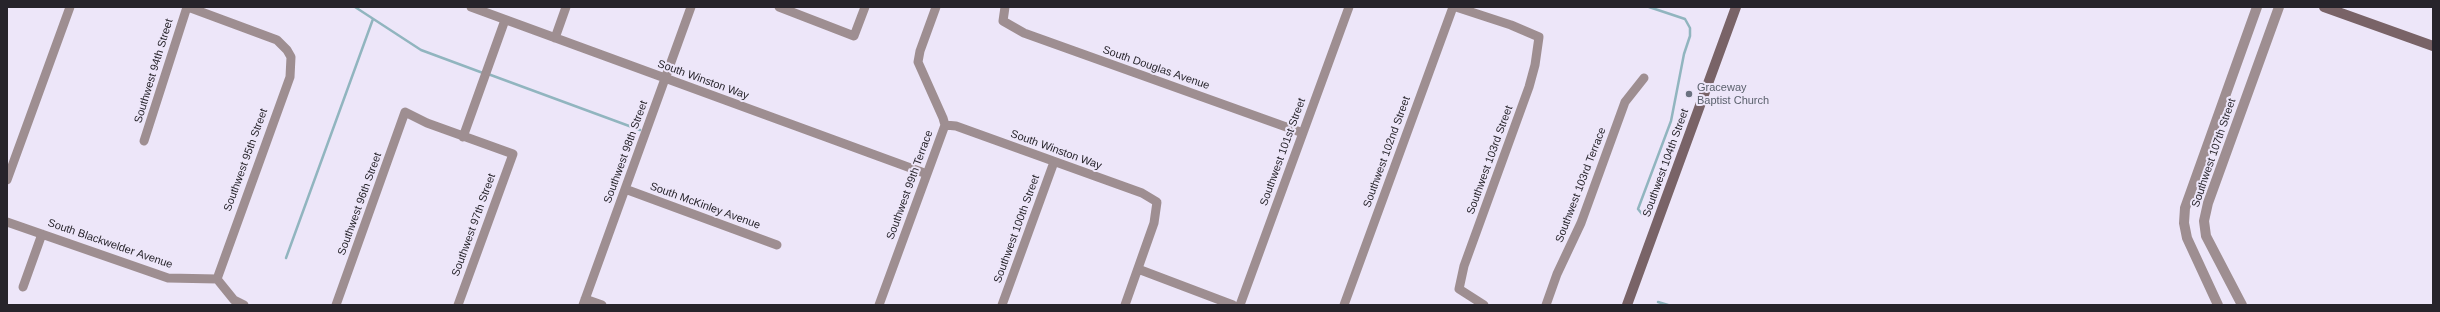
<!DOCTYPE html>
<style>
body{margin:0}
#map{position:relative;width:2440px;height:312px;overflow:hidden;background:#ede6f9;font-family:Helvetica,sans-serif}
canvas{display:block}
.frame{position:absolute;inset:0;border:8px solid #27242b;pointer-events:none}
</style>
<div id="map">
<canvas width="2440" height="312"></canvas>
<div class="frame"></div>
</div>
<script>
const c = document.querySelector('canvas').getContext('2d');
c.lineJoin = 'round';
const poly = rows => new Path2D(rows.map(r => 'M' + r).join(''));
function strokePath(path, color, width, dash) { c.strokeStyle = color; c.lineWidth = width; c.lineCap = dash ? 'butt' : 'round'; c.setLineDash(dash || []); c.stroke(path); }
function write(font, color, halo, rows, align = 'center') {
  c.font = font + ' Helvetica,sans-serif'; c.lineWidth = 4; c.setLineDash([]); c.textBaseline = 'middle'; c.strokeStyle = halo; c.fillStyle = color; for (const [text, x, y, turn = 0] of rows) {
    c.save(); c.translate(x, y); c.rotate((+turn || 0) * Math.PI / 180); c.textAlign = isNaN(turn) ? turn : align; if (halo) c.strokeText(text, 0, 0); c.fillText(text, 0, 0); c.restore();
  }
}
const stream = poly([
 [355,7,421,50,483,73],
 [488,74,640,130],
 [1642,214,1638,209,1671,121,1684,54,1690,36,1690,28,1685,19,1649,7],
 [286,258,373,19],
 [1658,302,1668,305]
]);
const minor = poly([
 [188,7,277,40,287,50,291,57,290,77,217,279],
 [471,7,927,174],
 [779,7,854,36,865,7],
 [1005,7,1003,21,1024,33,1303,133],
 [1456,7,1511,25,1539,37,1535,65,1529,87,1464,266,1459,289,1484,305],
 [555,38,566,7],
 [945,125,956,126,1142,193,1157,202,1154,223,1125,305],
 [463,137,505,20],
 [144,141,187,7],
 [7,180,70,7],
 [625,189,777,245],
 [7,222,168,278,217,279,234,300,244,305],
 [1138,269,1233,305],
 [23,287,42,234],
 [585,299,602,305],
 [336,305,405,112,427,123,513,154,458,305],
 [583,305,691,7],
 [879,305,945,125,943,118,918,62,920,51,936,7],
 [1002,305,1054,162],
 [1240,305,1349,7],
 [1344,305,1453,7],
 [1546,305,1557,274,1581,223,1625,102,1644,78]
]);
const tertiary = poly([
 [2218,305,2187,238,2184,223,2185,208,2257,7],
 [2242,305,2206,236,2204,221,2208,203,2279,7]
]);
const secondary = poly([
 [2324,7,2433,46],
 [1627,305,1736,7]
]);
const markers = [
 [1689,94,4,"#6b7280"]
];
const streetNames = [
 ["South Douglas Avenue",1156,68,19],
 ["Southwest 94th Street",154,71,-73],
 ["South Winston Way",703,80,20],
 ["South Winston Way",1056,150,20],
 ["Southwest 98th Street",626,152,-70],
 ["Southwest 101st Street",1283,152,-70],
 ["Southwest 102nd Street",1387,152,-70],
 ["Southwest 107th Street",2214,153,-71],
 ["Southwest 95th Street",246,160,-70],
 ["Southwest 103rd Street",1490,160,-70],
 ["Southwest 104th Street",1666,163,-70],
 ["Southwest 99th Terrace",910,185,-70],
 ["Southwest 103rd Terrace",1581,185,-69],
 ["Southwest 96th Street",360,204,-70],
 ["South McKinley Avenue",705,206,20],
 ["Southwest 97th Street",474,225,-70],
 ["Southwest 100th Street",1017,229,-70],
 ["South Blackwelder Avenue",110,244,19]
];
const worshipNames = [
 ["Graceway",1697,88],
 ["Baptist Church",1697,101]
];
strokePath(stream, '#91b5bf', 2.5);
strokePath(minor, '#9e8e91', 9);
strokePath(tertiary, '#9e8e91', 10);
strokePath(secondary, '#796367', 10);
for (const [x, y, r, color] of markers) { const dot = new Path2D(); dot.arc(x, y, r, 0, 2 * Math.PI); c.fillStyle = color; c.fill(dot); strokePath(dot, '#ede6f9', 1.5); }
write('11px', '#27242b', '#ede6f9', streetNames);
write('11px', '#5b616d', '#ede6f9', worshipNames, 'left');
</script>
